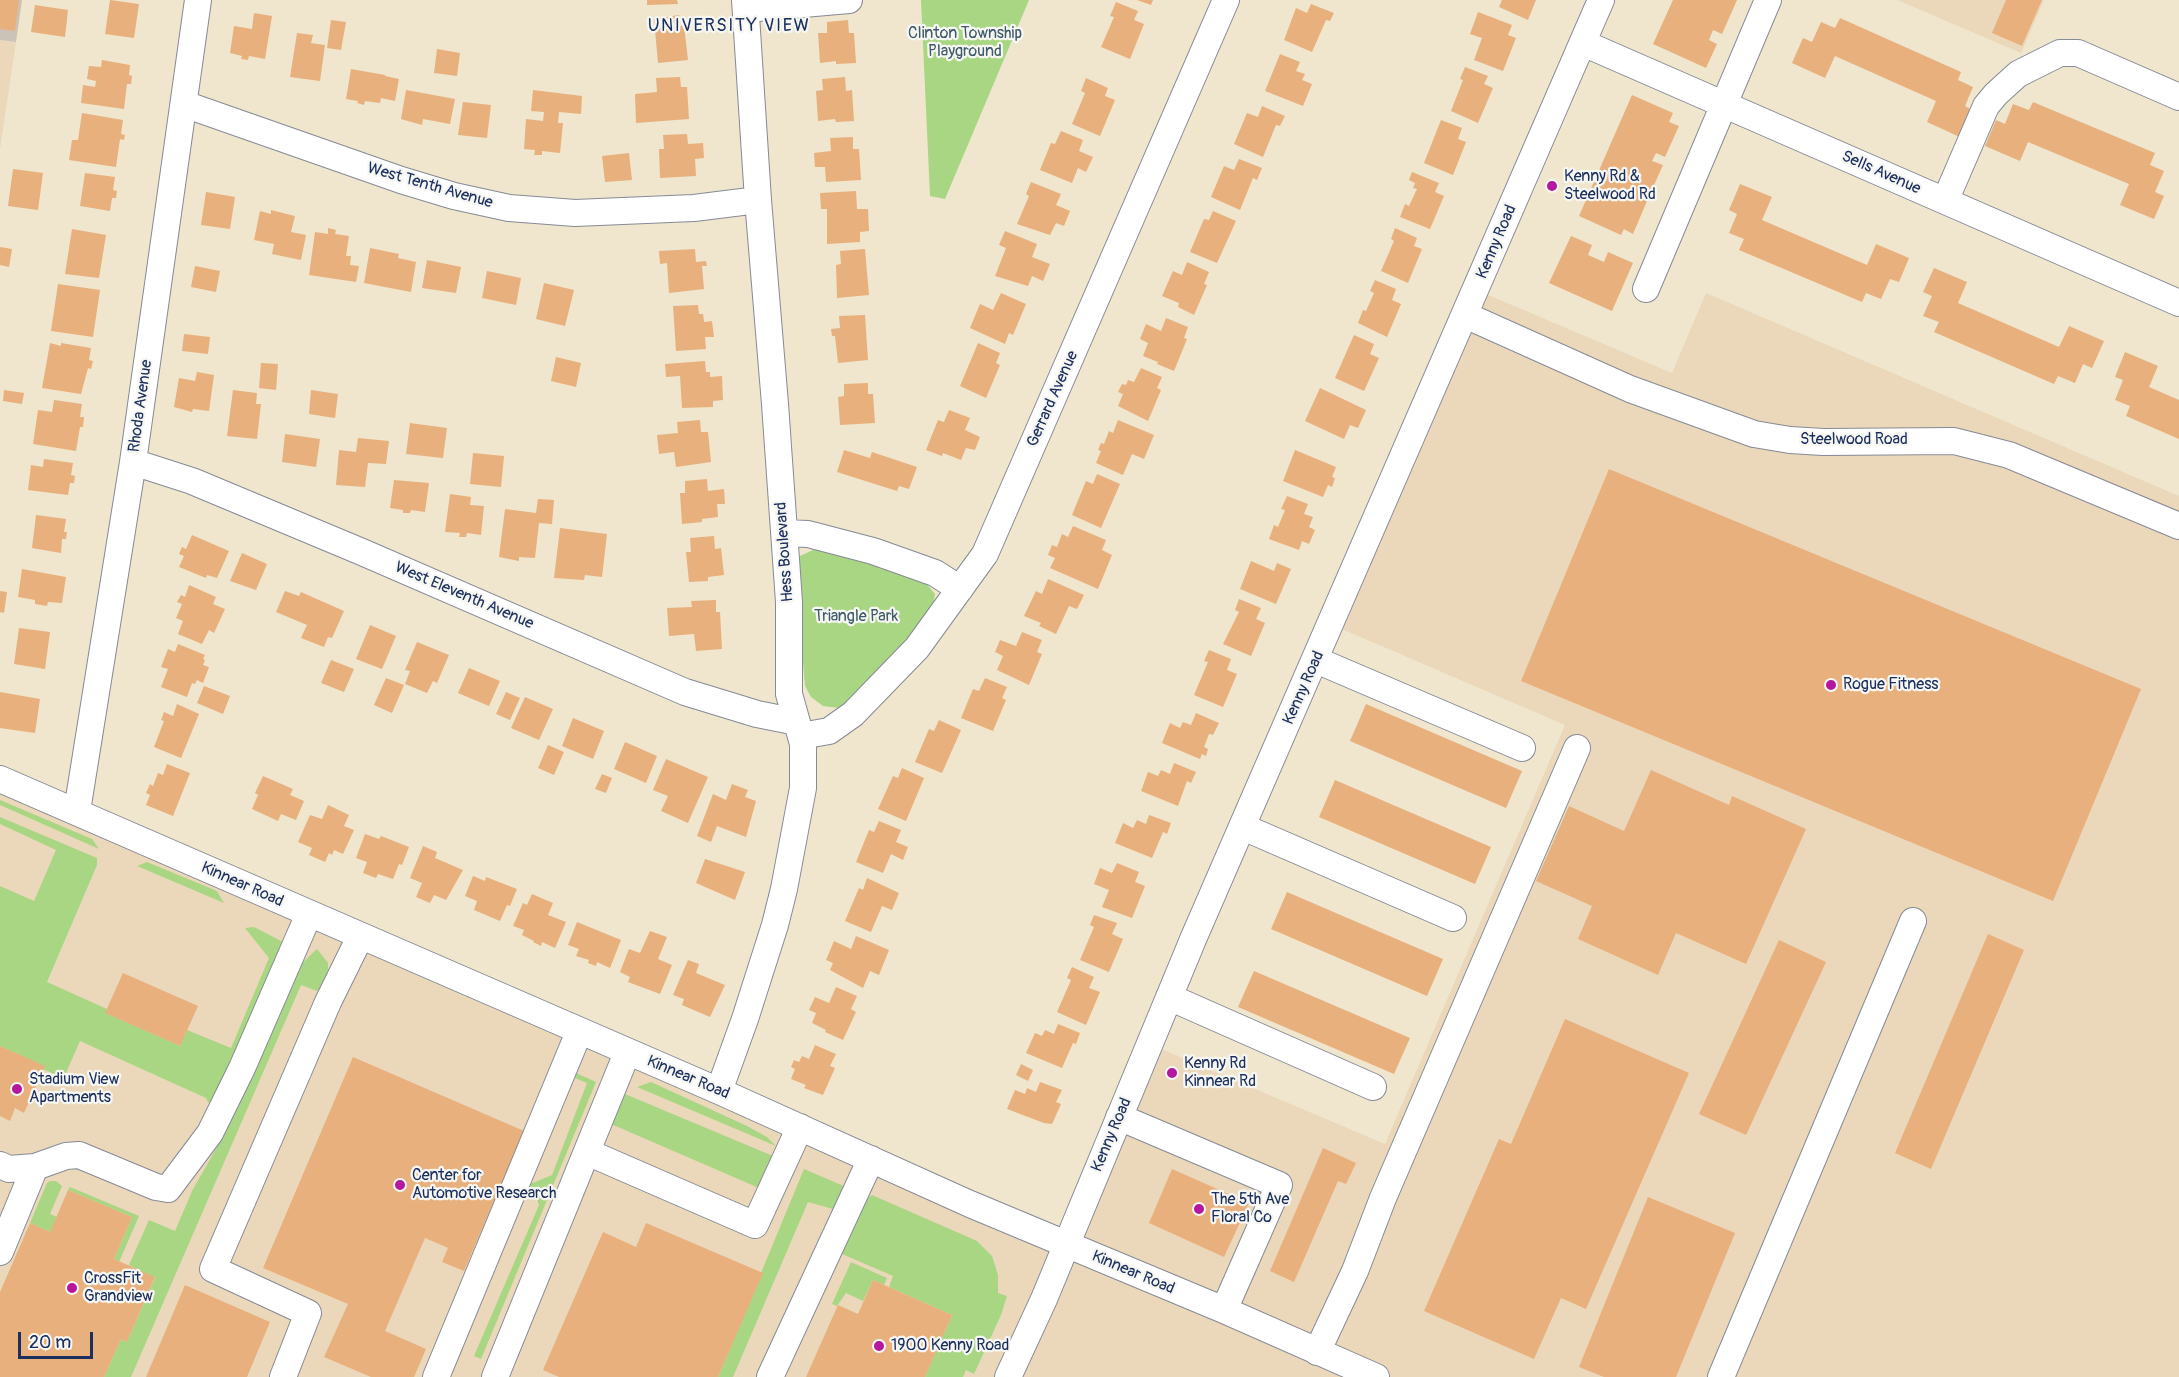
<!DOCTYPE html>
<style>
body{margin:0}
#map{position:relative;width:2179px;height:1377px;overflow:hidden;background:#efe6cd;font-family:Pangolin,sans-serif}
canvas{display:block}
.scale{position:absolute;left:18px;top:1332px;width:75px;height:27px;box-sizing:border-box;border:3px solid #1b2f5e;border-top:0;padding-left:8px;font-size:18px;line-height:21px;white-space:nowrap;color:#1b2f5e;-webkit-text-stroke:4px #f6f6f2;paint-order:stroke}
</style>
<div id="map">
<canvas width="2179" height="1377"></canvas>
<div class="scale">20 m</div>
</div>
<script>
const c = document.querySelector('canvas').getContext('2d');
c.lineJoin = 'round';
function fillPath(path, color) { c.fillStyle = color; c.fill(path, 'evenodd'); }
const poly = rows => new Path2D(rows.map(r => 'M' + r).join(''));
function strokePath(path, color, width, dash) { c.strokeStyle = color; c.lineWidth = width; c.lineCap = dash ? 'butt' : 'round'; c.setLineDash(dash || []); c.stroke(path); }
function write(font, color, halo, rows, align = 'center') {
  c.font = font + ' Pangolin,sans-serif'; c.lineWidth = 4.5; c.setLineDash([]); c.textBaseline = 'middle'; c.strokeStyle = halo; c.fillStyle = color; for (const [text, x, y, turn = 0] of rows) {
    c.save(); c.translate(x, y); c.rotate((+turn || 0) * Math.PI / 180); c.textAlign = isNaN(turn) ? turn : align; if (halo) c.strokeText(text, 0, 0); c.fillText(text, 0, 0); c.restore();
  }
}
const built = poly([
 [1897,0,2044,0,2021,53],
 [0,40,16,42,0,149],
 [1479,291,1672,373,1706,293,2179,496,2179,1377,0,1377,0,783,1067,1249,1154,1046,1385,1144,1565,725,1335,626]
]);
const industrial = poly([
 [0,0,22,0,16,42,0,40]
]);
const green = poly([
 [921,0,1029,0,945,199,930,196],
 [815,549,864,561,924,581,935,594,933,607,908,641,858,695,839,708,823,706,811,697,805,686,795,568,800,556],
 [0,800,92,839,99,849,0,805],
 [0,817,97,858,97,865,47,982,107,1009,106,1013,180,1046,187,1030,231,1048,269,958,245,928,254,927,285,943,212,1104,208,1102,206,1098,80,1041,65,1075,61,1077,43,1069,44,1066,0,1046,0,886,34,901,56,850,0,824],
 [147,862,217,891,224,903,137,866],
 [317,949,328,963,328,970,321,988,317,991,301,985,131,1377,104,1377,121,1339,127,1342,155,1278,129,1265,149,1220,175,1231,193,1189,224,1135,251,1078,299,966],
 [574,1072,596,1082,481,1359,474,1356,539,1205,537,1200,517,1191,518,1189,552,1175,587,1083,575,1078,573,1075],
 [651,1082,747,1126,767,1137,776,1146,637,1087],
 [625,1094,773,1156,759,1188,611,1124],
 [804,1169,846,1187,835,1208,833,1209,808,1202,733,1377,718,1377,762,1274,761,1273],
 [50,1181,56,1181,62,1186,50,1214,57,1217,50,1232,30,1223,47,1183],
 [70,1187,139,1216,119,1262,114,1259,132,1217,68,1190],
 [872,1195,977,1241,992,1256,998,1275,998,1293,1007,1296,1001,1315,974,1374,966,1370,963,1377,925,1377,952,1315,889,1287,893,1276,842,1254,864,1201],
 [851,1262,887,1278,884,1285,873,1280,863,1301,846,1293,837,1306,832,1304]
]);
const building = poly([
 [0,0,19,0,15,31,0,29],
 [110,0,139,4,134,38,105,34],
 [647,0,677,0,678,4,647,5],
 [1137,0,1153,0,1151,5],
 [1502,0,1536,0,1528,20,1499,7],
 [1673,0,1737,0,1722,34,1713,30,1709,40,1717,44,1706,68,1653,44],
 [2006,0,2042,0,2022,46,1992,33],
 [1116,2,1138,11,1134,20,1144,24,1130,59,1101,47,1114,17,1110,16],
 [1311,4,1334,13,1330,21,1326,20,1312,52,1284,40,1296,8,1307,13],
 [35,5,68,10,65,37,31,32],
 [1478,12,1512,25,1508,35,1516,38,1503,71,1474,60,1482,38,1470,34],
 [254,13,272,16,265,59,249,56,248,60,241,59,242,56,230,53,234,26,252,29],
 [679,15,680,26,684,25,688,60,658,63,654,19],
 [1840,18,1961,72,1958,80,1973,87,1965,106,1974,111,1962,138,1927,122,1936,101,1835,56,1825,78,1792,63,1803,38,1812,42,1821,22,1835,28],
 [331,20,346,22,341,50,327,48],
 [848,20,849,33,854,33,856,63,836,64,836,61,820,63,818,33,827,33,827,22],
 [297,33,313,35,311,43,325,45,320,81,290,77],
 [437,49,460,53,457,76,434,73],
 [1280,54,1300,62,1296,71,1305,74,1302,80,1312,84,1303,106,1265,91],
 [102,60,130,65,129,75,132,76,131,84,127,84,124,109,81,103,83,85,95,87,96,81,87,79,89,66,101,67],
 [1465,67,1488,76,1484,84,1493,88,1478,123,1451,111,1463,80,1460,79],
 [351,69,385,75,385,76,399,79,395,101,381,98,380,103,365,101,364,105,357,103,358,101,346,99],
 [680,77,681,87,687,87,689,119,636,123,635,94,657,92,656,78],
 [845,77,846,91,852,90,854,121,836,122,835,119,818,121,816,91,823,90,822,79],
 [1086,78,1108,88,1105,96,1115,100,1100,136,1072,124,1085,93,1081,91],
 [406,90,455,99,450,124,423,119,422,125,401,119],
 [533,90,582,96,581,114,559,112,558,123,563,123,560,153,542,151,542,155,534,155,535,150,524,149,526,119,543,121,544,112,531,111],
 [1632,95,1673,113,1669,122,1679,126,1665,157,1656,153,1652,161,1663,165,1650,194,1641,191,1639,197,1647,201,1633,234,1624,229,1621,235,1579,216],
 [463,102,491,105,487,138,458,135],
 [2033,102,2155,153,2150,165,2164,171,2155,192,2164,196,2154,219,2120,205,2129,184,2028,142,2020,161,1985,146,1996,120,2005,124,2013,104,2029,110],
 [1262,106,1285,116,1280,126,1276,125,1263,157,1234,144,1247,113,1258,117],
 [82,113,123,120,121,134,125,135,124,140,120,139,116,167,69,160,72,140,78,140],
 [1441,120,1462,128,1458,139,1466,142,1453,175,1424,163],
 [1061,131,1083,140,1079,151,1093,157,1086,172,1078,168,1072,183,1040,170,1051,143,1055,144],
 [687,134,688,144,703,143,704,158,695,159,696,176,660,178,659,149,664,149,663,135],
 [853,137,853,149,859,149,861,180,826,182,825,167,815,167,814,153,831,151,830,138],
 [629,153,632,180,605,182,602,156],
 [1239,159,1262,168,1257,180,1253,178,1240,210,1211,197,1224,166,1234,170],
 [13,169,43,173,38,210,8,206],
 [1412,172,1439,183,1435,192,1444,196,1430,229,1400,217,1405,204,1409,206,1417,189,1413,188,1415,183,1409,180],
 [85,173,115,177,113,190,117,191,116,198,112,198,110,211,80,206],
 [1031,182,1061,194,1056,205,1070,211,1064,226,1056,223,1050,235,1017,224,1029,196,1026,194],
 [1740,184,1772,197,1762,220,1867,265,1876,244,1909,258,1899,282,1890,279,1881,299,1866,293,1862,302,1739,250,1744,239,1729,233,1737,214,1729,210],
 [856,191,857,209,868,209,869,231,860,232,860,242,827,244,827,209,821,209,820,193],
 [206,192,235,197,230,229,201,225],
 [271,210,295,216,291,232,306,235,301,260,272,254,274,244,254,240,260,211,271,214],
 [1213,211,1236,221,1217,263,1190,252,1204,219,1209,220],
 [328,228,336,230,335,234,349,236,346,256,351,256,350,265,359,266,356,282,309,275,315,232,328,234],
 [1395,228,1417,238,1414,246,1422,249,1408,283,1381,271,1394,241,1391,239],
 [72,229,106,235,99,278,65,274],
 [1005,231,1037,244,1032,257,1050,264,1043,281,1032,276,1028,286,995,276,1006,248,999,245],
 [1571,236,1592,245,1588,255,1604,262,1608,252,1633,263,1612,311,1549,283],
 [0,247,12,249,9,267,0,265],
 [370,248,399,254,398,258,416,262,411,292,364,283],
 [695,249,696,262,706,261,707,266,702,266,704,289,669,293,667,263,660,264,659,251],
 [865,249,869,295,837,298,836,265,841,264,840,251],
 [427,260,461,267,456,293,422,288],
 [1187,262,1209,272,1204,284,1207,285,1194,315,1178,307,1179,303,1162,296,1173,271,1182,275],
 [195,266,220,271,216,292,191,287],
 [1934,268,1967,282,1958,303,2059,347,2069,326,2104,341,2092,368,2083,364,2075,383,2058,376,2054,384,1934,332,1939,322,1923,316,1932,296,1923,292],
 [487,271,521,278,516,305,482,298],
 [1375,280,1396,289,1392,300,1401,304,1387,337,1358,323,1363,310,1366,311,1374,293,1370,291],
 [544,283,574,290,565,326,536,319],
 [58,284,100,290,93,337,51,331],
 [1001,293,1026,304,1013,335,1009,333,1005,344,970,328,980,304,993,310],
 [698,305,699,314,703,314,704,322,712,321,714,337,705,337,706,349,676,351,673,306],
 [865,315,868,360,838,363,835,336,832,336,831,329,840,328,839,316],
 [1166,318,1188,327,1184,338,1187,339,1174,371,1157,364,1158,362,1143,356,1148,343,1140,339,1146,324,1161,331],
 [184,334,210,337,208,354,182,351],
 [1354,335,1374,344,1370,354,1379,358,1364,391,1335,378],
 [50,343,61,346,61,343,91,348,89,360,93,361,91,369,88,368,81,394,42,388],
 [978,343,1000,353,996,363,1000,365,986,398,960,386],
 [2125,352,2158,366,2149,387,2179,400,2179,439,2126,416,2130,406,2115,400,2123,380,2115,377],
 [556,357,581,363,576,387,551,381],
 [705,361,706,372,710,372,710,377,722,376,723,400,713,401,713,407,682,408,680,376,666,377,665,364],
 [261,363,278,364,276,390,259,388],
 [1141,368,1162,377,1157,388,1161,390,1148,421,1118,406,1123,394,1118,392,1122,384,1126,385,1128,380,1134,382],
 [197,372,214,375,209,411,193,409,192,412,174,407,179,378,195,381],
 [868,383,868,394,873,394,875,423,840,425,838,397,844,396,844,384],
 [1320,388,1366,410,1358,428,1350,425,1344,439,1305,421],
 [4,390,24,393,22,404,3,401],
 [233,390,257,393,256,404,261,404,257,439,227,436],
 [311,390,338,394,335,418,309,414],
 [54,400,82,404,80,417,84,417,83,427,80,427,76,451,33,444,38,410,52,412],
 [949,410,970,418,965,430,980,437,975,450,966,448,961,460,943,453,942,456,926,450,938,420,944,422],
 [700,420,701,432,708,432,711,462,676,467,674,452,659,454,657,435,678,433,677,422],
 [1118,420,1154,435,1144,459,1132,454,1123,475,1096,463,1101,451,1098,450,1101,443,1104,444,1109,431,1113,433],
 [410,423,447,428,443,458,406,454],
 [285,434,320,439,316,467,282,462],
 [358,438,389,441,386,464,368,463,365,487,336,485,339,450,356,452],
 [844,450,870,458,872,452,917,467,909,489,899,486,897,491,837,472],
 [1295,450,1336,467,1332,477,1335,478,1332,487,1328,485,1323,497,1283,481],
 [473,453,504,456,501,487,470,484],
 [44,459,73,463,71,475,75,476,74,483,70,483,68,495,28,490,31,465,43,467],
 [1609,469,2141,689,2053,901,1521,681],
 [1097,474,1120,484,1101,528,1072,515,1086,481,1093,484],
 [707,479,708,491,724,489,725,504,717,504,718,517,702,519,702,522,682,524,680,493,685,493,685,481],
 [394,480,429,483,425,512,411,510,410,513,403,513,403,510,390,508],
 [450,494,471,497,470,505,484,506,481,535,467,533,466,537,459,537,460,533,445,532],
 [1287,496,1308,504,1304,514,1313,517,1309,527,1315,530,1309,544,1302,541,1299,550,1269,539,1274,525,1278,527,1285,510,1281,509],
 [538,499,554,500,552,524,539,523,535,558,519,557,519,561,499,557,505,509,536,513],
 [36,515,66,519,64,532,67,532,66,539,62,539,61,553,32,548],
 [1073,526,1106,540,1102,550,1112,555,1098,589,1050,568,1055,558,1048,555,1052,545,1057,547,1062,534,1068,537],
 [560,528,607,534,602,577,585,575,584,580,554,578],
 [192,535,229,551,217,578,207,575,206,578,179,567,184,556,179,554,182,547,186,549],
 [714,536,715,549,721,548,724,575,708,577,708,581,689,582,686,552,691,552,690,538],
 [242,553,267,564,256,590,230,581],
 [1251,561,1274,571,1277,563,1291,569,1276,604,1240,589],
 [22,569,66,577,62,603,48,602,47,606,35,604,35,600,18,597],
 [1048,579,1084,595,1077,609,1069,606,1056,634,1039,626,1041,623,1024,616,1036,591,1042,594],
 [189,585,216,597,213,604,225,609,214,633,209,630,202,644,178,634,183,621,176,618,182,604,177,602,181,595,185,597],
 [0,591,7,592,4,613,0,612],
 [285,591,299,596,301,592,344,611,332,638,328,637,324,647,301,638,307,625,276,612],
 [1239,599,1261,608,1256,619,1265,623,1251,656,1223,644,1239,612,1235,610],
 [716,600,716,612,720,612,722,649,696,651,694,634,669,636,667,608,692,607,691,601],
 [370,625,396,636,382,669,356,659],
 [19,628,50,632,45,669,14,664],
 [1022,632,1042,640,1037,652,1042,654,1029,685,997,670,1003,656,995,652,1000,640,1016,646],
 [417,642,449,655,437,683,433,681,427,693,405,684,410,671,405,670],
 [178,644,205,655,203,659,205,660,203,665,209,667,203,683,197,680,195,684,192,683,187,697,161,687,168,669,161,667,168,649,175,652],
 [1209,650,1231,659,1227,670,1237,674,1223,707,1194,695,1208,662,1204,661],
 [331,660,354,669,344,692,321,683],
 [469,668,500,681,489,706,458,693],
 [386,678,404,685,392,713,374,705],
 [985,678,1007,687,1002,698,1006,700,993,731,961,718,973,689,979,691],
 [204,686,230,696,223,714,197,703],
 [0,692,40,699,35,733,0,728],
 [506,692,520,698,510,720,496,714],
 [525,697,553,709,539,740,511,728],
 [177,704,199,714,181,758,154,747,164,721,161,720,164,712,173,716],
 [1366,704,1522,771,1506,808,1350,741],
 [1196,713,1219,723,1213,735,1209,734,1204,747,1208,749,1206,756,1202,754,1200,759,1162,743,1170,723,1180,728,1183,722,1191,725],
 [573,718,604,731,593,759,562,746],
 [939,720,961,730,942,773,915,762,929,729,934,731],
 [625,742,657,756,646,783,614,769],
 [548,745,564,752,554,775,538,768],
 [666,759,708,777,688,823,661,811,668,796,653,790],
 [1174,763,1196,772,1191,783,1187,781,1178,806,1141,791,1148,772,1158,776,1161,770,1170,774],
 [167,764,190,773,173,816,146,805,150,795,146,793,150,784,153,786,158,773,163,775],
 [902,768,924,778,906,821,878,809,893,776,898,778],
 [1651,770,1729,805,1732,796,1806,829,1746,964,1676,933,1658,975,1578,939,1592,906,1536,881,1569,806,1624,831],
 [602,774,612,778,606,793,595,789],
 [263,776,293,789,290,795,304,801,296,820,281,814,278,821,252,809,258,795,255,793],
 [1335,780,1491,847,1475,884,1319,817],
 [732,784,748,790,745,797,756,801,746,837,717,826,711,842,697,836,713,794,726,800],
 [328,805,349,815,344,826,354,830,343,854,334,850,332,855,329,853,325,862,309,855,312,848,298,842,310,815,322,819],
 [1149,815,1171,823,1167,834,1163,832,1152,858,1115,843,1123,823,1133,828,1137,820,1146,824],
 [879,821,901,830,896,842,908,847,903,860,891,854,883,873,856,862,869,830,874,832],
 [365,834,379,839,381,836,409,847,402,865,399,864,393,879,378,874,376,878,363,873,367,862,356,858],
 [423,846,437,852,435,858,463,870,446,900,434,895,430,903,416,897,422,883,410,878],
 [705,859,745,872,735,900,696,883],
 [1117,863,1139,872,1135,882,1145,886,1132,918,1102,907,1109,890,1094,884,1100,868,1112,873],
 [473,876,485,881,486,877,517,889,510,906,507,905,500,921,474,910,477,901,465,896],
 [867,878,899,893,892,910,882,906,871,932,845,921,859,888,863,890],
 [1287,892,1443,959,1427,996,1271,929],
 [532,894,553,903,548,915,566,922,555,948,542,942,541,946,533,942,534,941,522,935,524,930,513,926,523,903,527,905],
 [1094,915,1117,923,1112,934,1123,939,1109,972,1080,960,1094,927,1090,925],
 [577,922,621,940,610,968,597,962,596,966,588,963,589,960,576,956,579,949,568,945],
 [650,931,667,937,658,959,672,965,660,994,628,982,630,977,620,972,629,949,640,953],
 [1988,934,2024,950,1931,1169,1895,1153],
 [856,936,889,950,879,975,870,971,863,988,830,970,833,963,826,960,834,941,851,949],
 [1779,940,1826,962,1746,1135,1699,1114],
 [688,960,699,964,696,973,725,985,710,1017,682,1005,684,999,673,995],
 [1072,967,1094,977,1089,988,1100,992,1086,1025,1057,1012,1071,980,1067,978],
 [1254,971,1410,1038,1394,1074,1238,1007],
 [123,973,198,1006,180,1046,105,1013],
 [836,987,857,996,851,1009,856,1012,843,1040,825,1032,826,1030,812,1023,816,1013,809,1010,815,997,829,1003],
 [1565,1019,1689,1073,1586,1309,1561,1298,1534,1359,1424,1311,1499,1139,1511,1144],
 [1058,1024,1080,1033,1076,1044,1073,1043,1062,1068,1026,1053,1035,1033,1042,1036,1045,1030,1054,1034],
 [815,1045,836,1054,830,1066,835,1068,823,1095,804,1088,806,1085,791,1079,795,1069,791,1067,794,1060,799,1062,802,1056,809,1059],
 [0,1046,45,1066,24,1113,15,1108,10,1121,0,1116],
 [353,1057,524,1131,464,1271,442,1262,448,1248,425,1238,385,1331,426,1349,414,1377,371,1377,324,1357,348,1304,263,1268],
 [1021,1064,1033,1070,1028,1081,1016,1075],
 [1040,1082,1062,1090,1056,1102,1061,1104,1052,1124,1044,1123,1007,1109,1015,1090,1025,1094,1027,1088,1036,1092],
 [1323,1148,1356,1163,1346,1184,1338,1181,1294,1282,1270,1271],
 [1172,1169,1249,1203,1224,1257,1149,1223],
 [68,1190,132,1217,114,1259,155,1277,127,1342,121,1339,104,1377,0,1377,0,1292,30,1223,50,1232],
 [1648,1197,1735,1233,1676,1377,1604,1377,1579,1367],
 [646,1223,763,1273,718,1377,559,1377,543,1370,603,1232,636,1247],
 [873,1280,952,1315,925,1377,806,1377,838,1305,858,1314],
 [185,1285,270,1322,247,1377,146,1377]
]);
const minor = poly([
 [746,9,849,0],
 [1583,43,2179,303],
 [184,104,401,180,454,196,509,208,575,213,694,208,758,200],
 [1945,201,1986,106,1996,94,2018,74,2060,53,2078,53,2179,97],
 [1646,289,1768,0],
 [1465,315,1630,389,1754,434,1790,440,1823,442,1954,441,2009,455,2179,526],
 [133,462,192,481,362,552,685,692,757,714,797,722],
 [784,533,808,534,873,551,935,573,960,589],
 [1316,660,1522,748],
 [801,736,829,731,853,714,917,648,985,554,1226,0],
 [0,779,719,1091,970,1204,1224,1310,1376,1377],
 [77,811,133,462,198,0],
 [1243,827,1453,918],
 [1169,997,1373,1087],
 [719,1091,745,1019,775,925,784,889,803,788,803,744,789,694,789,602,775,404,758,200,745,0],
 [1119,1117,1279,1185,1224,1310],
 [587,1152,755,1225,800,1127],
 [0,1165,9,1169,35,1167,66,1156,79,1155,156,1187,168,1189,210,1133,242,1068,309,914],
 [0,1252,35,1167],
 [1317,1352,1355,1271,1383,1198,1577,748],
 [283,1377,308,1313,213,1269,328,1002,360,937],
 [436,1377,579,1032],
 [495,1377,627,1053],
 [770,1377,871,1159],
 [1008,1377,1044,1299,1194,937,1601,0],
 [1721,1377,1913,921]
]);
const markers = [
 [1552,186,6,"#b5179e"],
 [1831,685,6,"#b5179e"],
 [1172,1073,6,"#b5179e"],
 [17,1089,6,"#b5179e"],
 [400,1185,6,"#b5179e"],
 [1199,1209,6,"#b5179e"],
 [72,1288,6,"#b5179e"],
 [879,1346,6,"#b5179e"]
];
const parkNames = [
 ["Clinton Township",965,34],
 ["Playground",965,52],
 ["Triangle Park",856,617]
];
const streetNames = [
 ["Sells Avenue",1881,173,24],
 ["West Tenth Avenue",430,186,16],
 ["Kenny Road",1497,242,-67],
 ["Gerrard Avenue",1053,399,-66],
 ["Rhoda Avenue",141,406,-82],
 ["Steelwood Road",1854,440],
 ["Hess Boulevard",785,552,-94],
 ["West Eleventh Avenue",464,596,23],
 ["Kenny Road",1304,688,-66],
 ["Kinnear Road",242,885,24],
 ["Kinnear Road",688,1078,23],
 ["Kenny Road",1112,1135,-67],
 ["Kinnear Road",1133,1273,23]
];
const poiNames = [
 ["Kenny Rd &",1564,177],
 ["Steelwood Rd",1564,195],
 ["Rogue Fitness",1843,685],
 ["Kenny Rd",1184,1064],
 ["Kinnear Rd",1184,1082],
 ["Stadium View",29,1080],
 ["Apartments",29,1098],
 ["Center for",412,1176],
 ["Automotive Research",412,1194],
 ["The 5th Ave",1211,1200],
 ["Floral Co",1211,1218],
 ["CrossFit",84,1279],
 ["Grandview",84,1297],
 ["1900 Kenny Road",891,1346]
];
const neighbourhoodNames = [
 ["UNIVERSITY VIEW",729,26]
];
fillPath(built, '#ebd8ba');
fillPath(industrial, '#cbc3b8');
fillPath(green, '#a8d683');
fillPath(building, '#e8b07d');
strokePath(minor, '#858a96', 28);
strokePath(minor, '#fff', 26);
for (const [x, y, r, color] of markers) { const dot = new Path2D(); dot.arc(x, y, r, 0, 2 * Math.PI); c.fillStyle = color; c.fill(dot); strokePath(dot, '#f6f6f2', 2); }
write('16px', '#3e5967', '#f6f6f2', parkNames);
write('16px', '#1b2f5e', '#f6f6f2', streetNames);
write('16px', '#1b2f5e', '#f6f6f2', poiNames, 'left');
c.letterSpacing = '1.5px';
write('18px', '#1b2f5e', '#f6f6f2', neighbourhoodNames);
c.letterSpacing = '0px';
</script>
